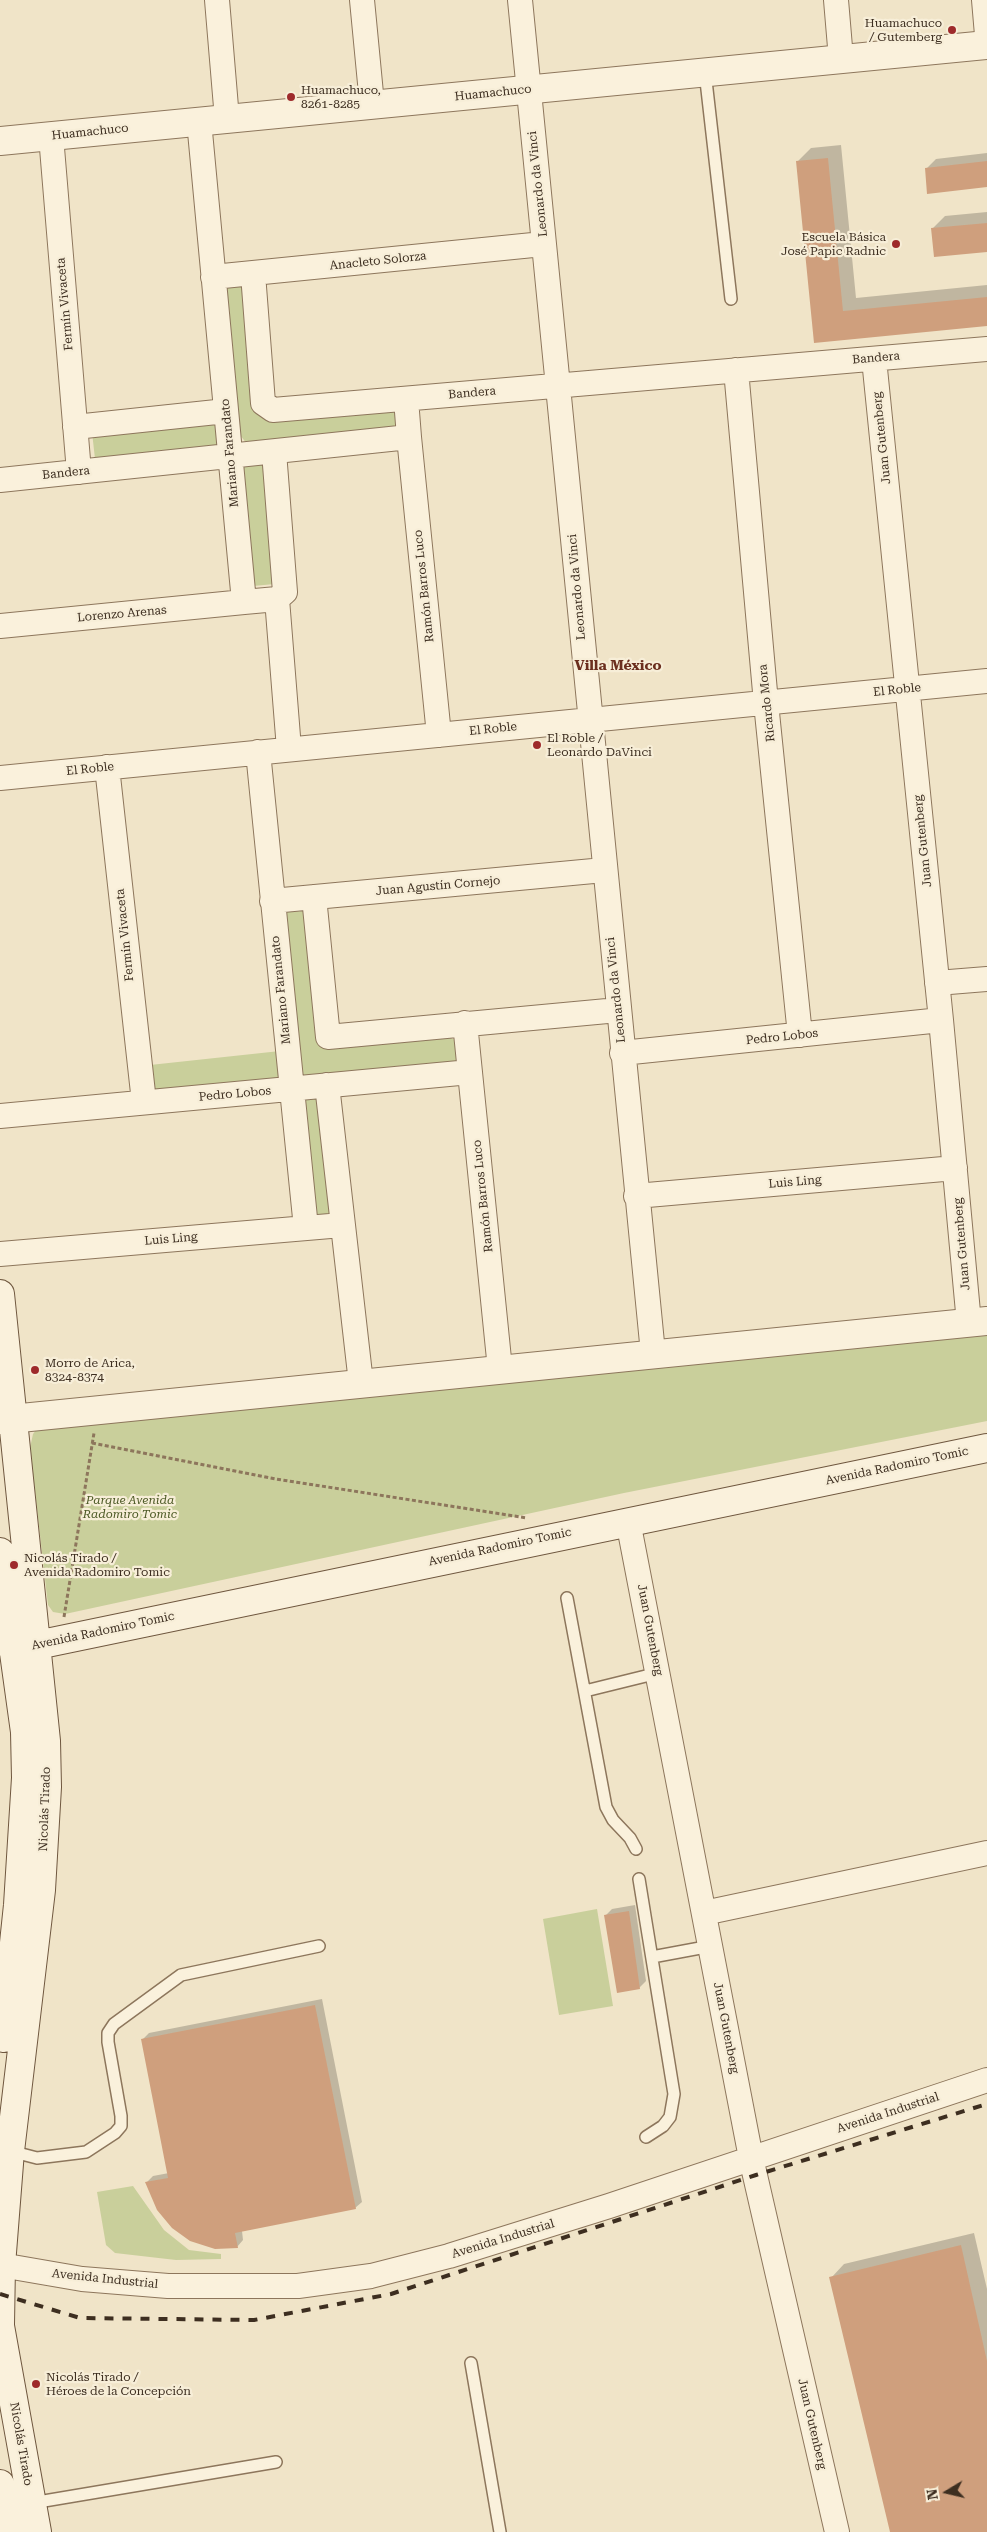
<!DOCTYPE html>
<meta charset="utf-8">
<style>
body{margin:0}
#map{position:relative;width:987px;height:2532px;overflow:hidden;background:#f0e4c8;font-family:"Roboto Serif",serif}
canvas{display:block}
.north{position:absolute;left:922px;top:2467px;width:50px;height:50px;-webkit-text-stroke:4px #f7eed8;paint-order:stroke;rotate:261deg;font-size:14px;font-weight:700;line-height:20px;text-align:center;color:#3d2e20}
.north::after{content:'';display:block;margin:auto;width:18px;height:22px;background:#3d2e20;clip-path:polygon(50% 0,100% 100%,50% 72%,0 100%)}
</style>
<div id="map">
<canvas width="987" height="2532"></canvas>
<div class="north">N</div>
</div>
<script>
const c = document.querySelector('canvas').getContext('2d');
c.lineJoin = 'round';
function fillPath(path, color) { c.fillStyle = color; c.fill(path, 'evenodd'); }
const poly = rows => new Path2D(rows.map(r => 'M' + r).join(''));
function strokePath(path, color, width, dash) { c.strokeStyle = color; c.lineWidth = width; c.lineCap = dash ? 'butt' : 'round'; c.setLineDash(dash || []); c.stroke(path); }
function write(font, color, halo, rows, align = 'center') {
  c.font = font + ' "Roboto Serif",serif'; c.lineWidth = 4.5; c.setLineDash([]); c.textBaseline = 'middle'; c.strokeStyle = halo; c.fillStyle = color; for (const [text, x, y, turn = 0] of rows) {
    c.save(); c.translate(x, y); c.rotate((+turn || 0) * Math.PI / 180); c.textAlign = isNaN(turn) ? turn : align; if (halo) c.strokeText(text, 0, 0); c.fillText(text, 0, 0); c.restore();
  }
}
const green = poly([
 [245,279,262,411,400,408,401,428,247,444,240,435,225,288],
 [222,419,225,446,95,459,92,432],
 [264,464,275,584,253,586,242,466],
 [303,911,309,917,320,1044,449,1037,457,1041,459,1061,305,1076,298,1067,282,921,287,912],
 [280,1051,283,1078,153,1092,150,1065],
 [322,1096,333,1216,311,1218,300,1099],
 [987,1331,987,1421,624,1493,65,1614,53,1612,48,1605,30,1448,33,1434,36,1430],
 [597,1909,613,2006,559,2015,543,1919],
 [133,2186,164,2230,189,2250,221,2254,221,2259,176,2260,115,2253,106,2245,97,2192]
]);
const shadow = poly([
 [841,145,856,298,987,285,987,325,815,342,797,162,811,148],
 [987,153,987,186,926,169,936,159],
 [987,212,987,251,933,228,945,216],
 [635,1905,646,1981,639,1988,606,1915,612,1909],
 [322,1999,362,2202,355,2208,242,2231,243,2240,237,2247,147,2182,153,2176,169,2173,142,2040,149,2033],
 [974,2233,987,2289,987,2532,891,2532,831,2278,844,2264]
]);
const building = poly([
 [828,158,843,311,987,297,987,326,814,343,796,161],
 [987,161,987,187,927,194,925,168],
 [987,223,987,252,934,257,931,228],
 [629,1911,640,1989,617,1993,604,1915],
 [315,2005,356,2209,235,2233,238,2248,215,2249,190,2241,172,2228,157,2210,145,2182,168,2178,141,2039],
 [961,2245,987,2361,987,2532,890,2532,829,2277]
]);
const path = poly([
 [92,1443,276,1479,527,1518],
 [64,1617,94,1433]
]);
const service = poly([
 [705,72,731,299],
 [567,1598,606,1807,613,1820,630,1838,636,1849],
 [585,1691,658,1673],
 [639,1879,674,2094,670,2117,663,2126,646,2137],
 [652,1957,711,1946],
 [10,2151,37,2158,86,2152,115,2133,121,2126,121,2116,108,2042,108,2033,114,2024,181,1975,319,1946],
 [471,2363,500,2532],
 [32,2503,276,2462]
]);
const minor = poly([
 [217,0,227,119],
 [362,0,372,104],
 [520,0,653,1353],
 [836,0,841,59],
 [984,0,987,35],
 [199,121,244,602,277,599,289,749],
 [51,136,79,472],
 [253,274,263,403,273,410,987,349],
 [213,277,543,244],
 [874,359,941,1020,969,1323],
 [736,370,766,703,800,1035],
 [75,427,226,411],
 [409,437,439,735],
 [274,452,285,592,277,599],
 [0,480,409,437,406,399],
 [0,626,244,602],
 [258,752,306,1228],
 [107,767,144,1102],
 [0,778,987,681],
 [314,897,328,1037,618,1010],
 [272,901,604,870],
 [937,983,987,979],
 [465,1023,500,1369],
 [622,1053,941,1020],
 [327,1085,361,1383],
 [0,1116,470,1072],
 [636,1196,955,1168],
 [0,1254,342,1225],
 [628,1521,751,2158,837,2532],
 [704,1913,987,1853],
 [1,2265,82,2279,168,2286,298,2286,371,2276,449,2256,609,2206,987,2080]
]);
const tertiary = poly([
 [0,141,987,45],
 [0,1420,987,1321]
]);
const secondary = poly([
 [0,1294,46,1741,47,1787,41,1890,10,2151,1,2265,0,2324],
 [0,1552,25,1732,26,1778,18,1905,4,2038],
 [13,1650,987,1448],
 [0,2326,37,2532],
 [0,2484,9,2532]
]);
const rail = poly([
 [0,2294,80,2318,254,2320,391,2294,756,2175,987,2104]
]);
const markers = [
 [952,30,5,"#9e2a2b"],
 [291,97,5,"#9e2a2b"],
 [896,244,5,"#9e2a2b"],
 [537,745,5,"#9e2a2b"],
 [35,1370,5,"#9e2a2b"],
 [14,1565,5,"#9e2a2b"],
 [36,2384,5,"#9e2a2b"]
];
const poiNames = [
 ["Huamachuco",942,23,"right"],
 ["/ Gutemberg",942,37,"right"],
 ["Huamachuco,",301,90],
 ["8261-8285",301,104],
 ["Escuela Básica",886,237,"right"],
 ["José Papic Radnic",886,251,"right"],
 ["El Roble /",547,738],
 ["Leonardo DaVinci",547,752],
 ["Morro de Arica,",45,1363],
 ["8324-8374",45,1377],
 ["Nicolás Tirado /",24,1558],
 ["Avenida Radomiro Tomic",24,1572],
 ["Nicolás Tirado /",46,2377],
 ["Héroes de la Concepción",46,2391]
];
const streetNames = [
 ["Huamachuco",493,93,-6],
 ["Huamachuco",90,132,-6],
 ["Leonardo da Vinci",538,184,-96],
 ["Anacleto Solorza",378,261,-6],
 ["Fermín Vivaceta",65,304,-95],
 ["Bandera",876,358,-5],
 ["Bandera",472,393,-5],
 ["Juan Gutenberg",882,438,-96],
 ["Mariano Farandato",230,453,-95],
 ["Bandera",66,473,-6],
 ["Ramón Barros Luco",424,586,-96],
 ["Leonardo da Vinci",577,587,-95],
 ["Lorenzo Arenas",122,614,-5],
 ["El Roble",897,690,-6],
 ["Ricardo Mora",767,703,-96],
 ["El Roble",493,729,-6],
 ["El Roble",90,769,-6],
 ["Juan Gutenberg",923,841,-96],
 ["Juan Agustín Cornejo",438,886,-5],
 ["Fermín Vivaceta",125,935,-96],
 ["Mariano Farandato",281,990,-96],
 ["Leonardo da Vinci",616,990,-96],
 ["Pedro Lobos",782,1037,-6],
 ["Pedro Lobos",235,1094,-5],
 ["Luis Ling",795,1182,-5],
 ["Ramón Barros Luco",483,1196,-96],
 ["Luis Ling",171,1239,-5],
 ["Juan Gutenberg",962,1244,-95],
 ["Avenida Radomiro Tomic",897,1466,-12],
 ["Avenida Radomiro Tomic",500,1547,-12],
 ["Juan Gutenberg",650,1630,79],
 ["Avenida Radomiro Tomic",103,1631,-12],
 ["Nicolás Tirado",45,1809,-88],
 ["Juan Gutenberg",726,2028,79],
 ["Avenida Industrial",888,2113,-18],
 ["Avenida Industrial",503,2239,-17],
 ["Avenida Industrial",105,2279,6],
 ["Juan Gutenberg",812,2424,77],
 ["Nicolás Tirado",21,2444,80]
];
const parkNames = [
 ["Parque Avenida",130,1500],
 ["Radomiro Tomic",130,1514]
];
const neighbourhoodNames = [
 ["Villa México",618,666]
];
fillPath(green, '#c9cf9b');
fillPath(shadow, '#0003');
fillPath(building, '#cf9f7d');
strokePath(service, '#8d765c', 14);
strokePath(minor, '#8d765c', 26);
strokePath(tertiary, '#8d765c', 30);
strokePath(secondary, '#6f573f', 30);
strokePath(path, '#8d765c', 3, [4, 2.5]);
strokePath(service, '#faf1dc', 11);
strokePath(minor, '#faf1dc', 24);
strokePath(tertiary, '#faf1dc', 28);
strokePath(secondary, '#faf1dc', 28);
strokePath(rail, '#3d2e20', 4, [9, 9]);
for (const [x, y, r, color] of markers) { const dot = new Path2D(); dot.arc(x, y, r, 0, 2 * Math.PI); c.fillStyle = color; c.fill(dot); strokePath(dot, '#f7eed8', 2); }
write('12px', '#3d2e20', '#f7eed8', poiNames, 'left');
write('12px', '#3d2e20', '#f7eed8', streetNames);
write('italic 12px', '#4d5a26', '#f7eed8', parkNames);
write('bold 14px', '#6b2e1e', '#f7eed8', neighbourhoodNames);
</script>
